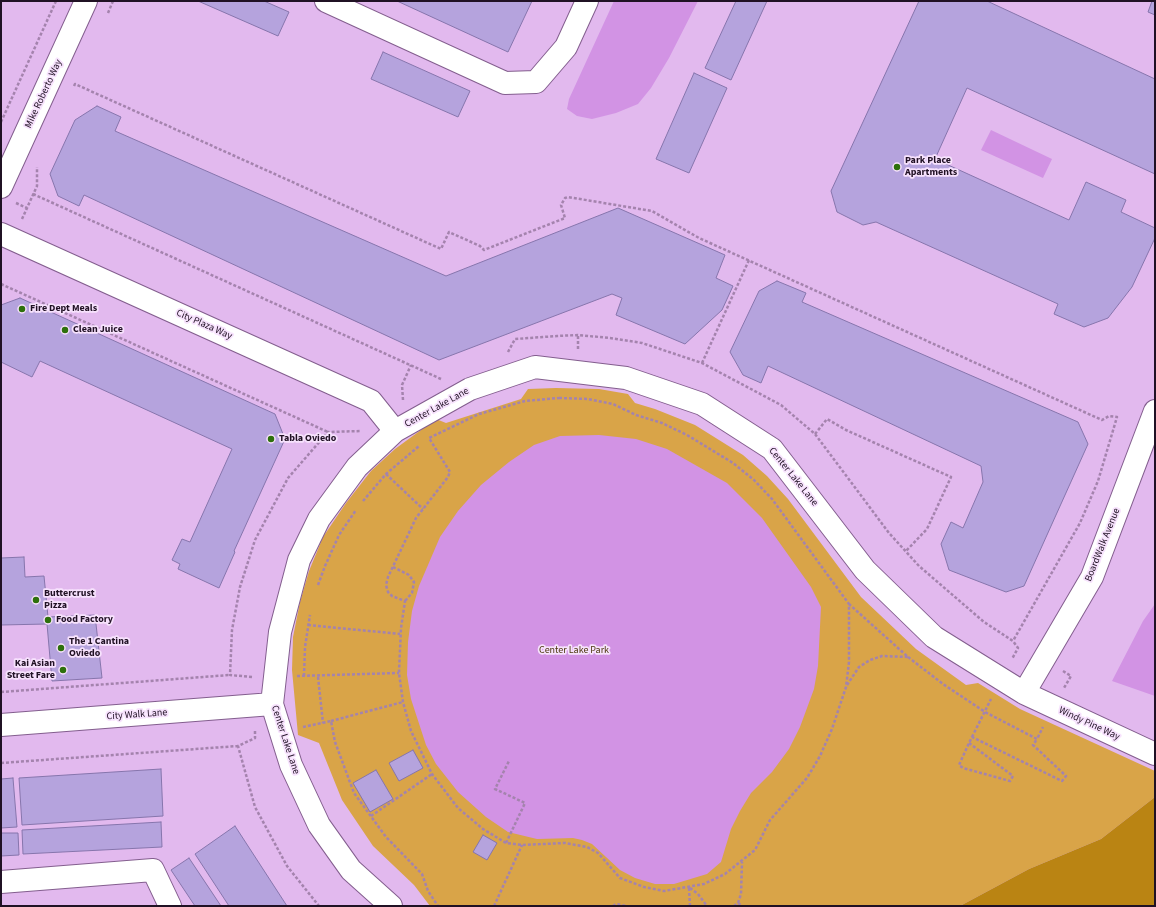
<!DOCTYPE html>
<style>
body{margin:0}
#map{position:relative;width:1156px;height:907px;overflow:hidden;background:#e2b9ee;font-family:"Source Sans 3",sans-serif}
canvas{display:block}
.frame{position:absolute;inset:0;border:2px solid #201124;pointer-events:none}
</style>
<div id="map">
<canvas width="1156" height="907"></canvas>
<div class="frame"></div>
</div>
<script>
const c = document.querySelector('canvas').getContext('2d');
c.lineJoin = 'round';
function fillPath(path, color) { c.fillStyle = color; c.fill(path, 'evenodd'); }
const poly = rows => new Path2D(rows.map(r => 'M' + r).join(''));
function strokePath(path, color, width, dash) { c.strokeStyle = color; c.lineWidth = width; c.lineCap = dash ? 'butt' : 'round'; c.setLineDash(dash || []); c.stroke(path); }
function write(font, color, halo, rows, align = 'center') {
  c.font = font + ' "Source Sans 3",sans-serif'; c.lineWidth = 3.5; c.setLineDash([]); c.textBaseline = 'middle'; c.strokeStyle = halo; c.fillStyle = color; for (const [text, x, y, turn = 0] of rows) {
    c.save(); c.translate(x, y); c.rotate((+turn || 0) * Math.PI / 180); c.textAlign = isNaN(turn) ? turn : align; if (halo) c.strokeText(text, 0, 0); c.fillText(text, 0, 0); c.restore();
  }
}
const green = poly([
 [556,388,599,389,628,394,635,403,655,409,695,425,743,455,767,476,788,499,861,597,916,649,966,685,978,683,1020,709,1155,771,1155,797,1101,839,1029,869,960,906,430,906,414,885,373,846,342,800,319,743,298,735,292,670,293,637,300,602,309,571,323,537,346,503,371,471,395,449,436,419,446,423,521,399,528,389]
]);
const forest = poly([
 [1155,797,1155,906,960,906,1029,869,1101,839]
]);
const water = poly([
 [614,1,698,1,669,58,651,88,638,104,616,113,592,119,577,116,567,109,569,99],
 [991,130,1052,159,1043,178,981,150],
 [599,435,636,439,667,449,727,483,762,518,811,587,821,607,818,666,814,689,800,727,789,749,772,772,751,793,740,811,731,829,721,862,707,874,674,884,655,884,635,878,620,870,592,844,582,840,573,838,537,839,508,832,486,817,458,792,436,764,426,745,411,699,407,675,408,642,412,611,419,586,440,537,458,511,481,485,509,462,534,445,560,436],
 [1155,604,1155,696,1112,681,1143,621]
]);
const building = poly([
 [198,1,264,1,289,12,278,36,198,1],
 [397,1,532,1,508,52,397,1],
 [736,1,767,1,731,80,705,68,736,1],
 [919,1,987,1,1155,79,1155,174,967,88,935,159,1069,220,1086,182,1126,200,1121,212,1155,228,1155,238,1132,287,1108,318,1084,327,1054,314,1058,304,876,222,863,225,837,212,831,191,919,1],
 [1152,1,1155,1,1155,15,1148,12,1152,1],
 [383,52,470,91,458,117,371,79,383,52],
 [694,73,727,88,689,173,656,159,694,73],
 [97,106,121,117,115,131,446,276,618,208,725,255,716,278,733,286,722,310,685,344,616,315,622,298,612,294,439,360,84,195,79,206,58,196,50,174,75,120,97,106],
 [777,281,806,293,802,302,1078,422,1088,444,1024,586,1006,592,949,570,941,544,951,522,963,528,983,482,981,466,768,366,761,383,743,375,730,352,759,291,777,281],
 [20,298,275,414,285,439,234,551,235,552,219,588,178,569,180,564,172,560,182,539,190,542,232,449,40,361,32,377,1,362,1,305,20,298],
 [24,557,25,577,44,576,48,617,95,615,102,678,52,681,47,624,1,625,1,558,24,557],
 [413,750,423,768,399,781,389,763,413,750],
 [161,769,163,816,22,825,19,778,161,769],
 [376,770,393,799,370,812,353,783,376,770],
 [13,778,17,827,1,828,1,779,13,778],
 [161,822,162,847,23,854,22,830,161,822],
 [235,826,287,906,229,906,195,854,235,826],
 [1,833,18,833,19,855,1,856,1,833],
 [483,835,497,843,487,860,473,852,483,835],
 [189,858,221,906,195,906,171,870,189,858]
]);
const path = poly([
 [108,13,113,1],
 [74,86,75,84,441,249,449,232,480,246,484,250,565,218,561,205,565,198,568,197,652,211,699,238,1102,420,1109,416,1117,417,1098,481,1080,523,1013,641],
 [1,122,56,1],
 [33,194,441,379],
 [16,203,27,208],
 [22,219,37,186,37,167],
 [1,284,328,432],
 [578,349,578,335],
 [508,352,515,339,557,336,578,335,610,338,642,343,702,363,781,405,815,434,889,533,919,566,984,622,1013,641,1018,648,1012,659],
 [702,363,749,260],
 [559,398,588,399,613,404,636,415,662,423,687,435,733,463,754,480,772,499,849,604,849,662,846,687,832,729,820,756,807,778,770,820,755,850,725,874,704,884,664,891,644,887,620,878,598,853,587,847,565,843,522,845,506,843,483,829,458,808,432,774,411,731,403,702,399,673,401,628,405,601,392,596,388,592,386,585,388,577,416,518,448,477,450,472,429,438,479,414,504,407,525,401,559,398],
 [403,400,402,385,411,365],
 [815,434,827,419,846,430,951,477,927,529,906,551],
 [386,474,423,509],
 [363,501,386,474,419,446],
 [393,567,409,575,414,582,412,593,405,601],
 [318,585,325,566,339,535,356,510],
 [308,625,400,634],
 [908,657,943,684,985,712,1037,739,1043,727],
 [1063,671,1071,676,1064,688],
 [297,676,399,673],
 [304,676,305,647,310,615],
 [252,677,230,675,232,630,240,587,255,540,288,478,328,432,361,431],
 [318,677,323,723],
 [847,685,859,667,870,660,882,656,908,657,849,604],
 [1,692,230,675],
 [331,721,403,702],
 [303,727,331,721,335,742,354,793,386,837,422,874,428,891,438,906],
 [255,731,255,738,238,746,255,807,287,866,319,906],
 [972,737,991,699],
 [969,743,1013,776,1010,781,963,768,959,765,969,743,972,737,1062,781,1066,776,1033,745,1037,739],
 [1,763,238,746],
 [371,816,432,774],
 [506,843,525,803,495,789,509,761],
 [689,888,690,906],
 [690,888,698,894,707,906],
 [738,903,742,906],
 [494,906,522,845],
 [613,906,616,904,627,906],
 [734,906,738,903,741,894,742,862]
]);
const minor = poly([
 [326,1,505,83,536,82,566,47,587,1],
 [1,187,86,1],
 [1,234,371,401,395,431],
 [1024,693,1092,577,1155,411],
 [1,725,272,704],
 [1,882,153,870,170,906],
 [391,906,351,870,319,825,291,765,272,704,280,632,299,560,319,519,357,467,395,431,470,389,535,367,626,378,702,404,772,449,865,570,934,637,1024,693,1155,754]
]);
const markers = [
 [897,167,4,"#2d700c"],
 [22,309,4,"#2d700c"],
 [65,330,4,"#2d700c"],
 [271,439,4,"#2d700c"],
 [36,600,4,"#2d700c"],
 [48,620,4,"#2d700c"],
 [61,648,4,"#2d700c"],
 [63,670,4,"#2d700c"]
];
const streetNames = [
 ["Mike Roberto Way",44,94,-65],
 ["City Plaza Way",204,325,24],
 ["Center Lake Lane",437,408,-29],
 ["Center Lake Lane",793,477,51],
 ["BoardWalk Avenue",1103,545,-68],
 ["City Walk Lane",137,715,-4],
 ["Windy Pine Way",1089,724,25],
 ["Center Lake Lane",285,740,72]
];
const poiNames = [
 ["Park Place",905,161],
 ["Apartments",905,173],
 ["Fire Dept Meals",30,309],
 ["Clean Juice",73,330],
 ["Tabla Oviedo",279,439],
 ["Buttercrust",44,594],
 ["Pizza",44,606],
 ["Food Factory",56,620],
 ["The 1 Cantina",69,642],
 ["Oviedo",69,654],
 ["Kai Asian",55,664,"right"],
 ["Street Fare",55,676,"right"]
];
const parkNames = [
 ["Center Lake Park",574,651]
];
fillPath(green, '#d9a448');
fillPath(forest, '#ba8413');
fillPath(water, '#d293e4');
fillPath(building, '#b5a3dd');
strokePath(building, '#8675ac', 1);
strokePath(minor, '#835e8e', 24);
strokePath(path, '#a483ad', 2.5, [3, 2]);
strokePath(minor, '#fff', 22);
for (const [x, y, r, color] of markers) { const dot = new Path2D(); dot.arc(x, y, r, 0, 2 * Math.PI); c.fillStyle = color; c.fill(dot); strokePath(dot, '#f7e2fd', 1.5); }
write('10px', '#201124', '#f7e2fd', streetNames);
write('bold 10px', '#201124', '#f7e2fd', poiNames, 'left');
write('10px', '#4c360c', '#f7e2fd', parkNames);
</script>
